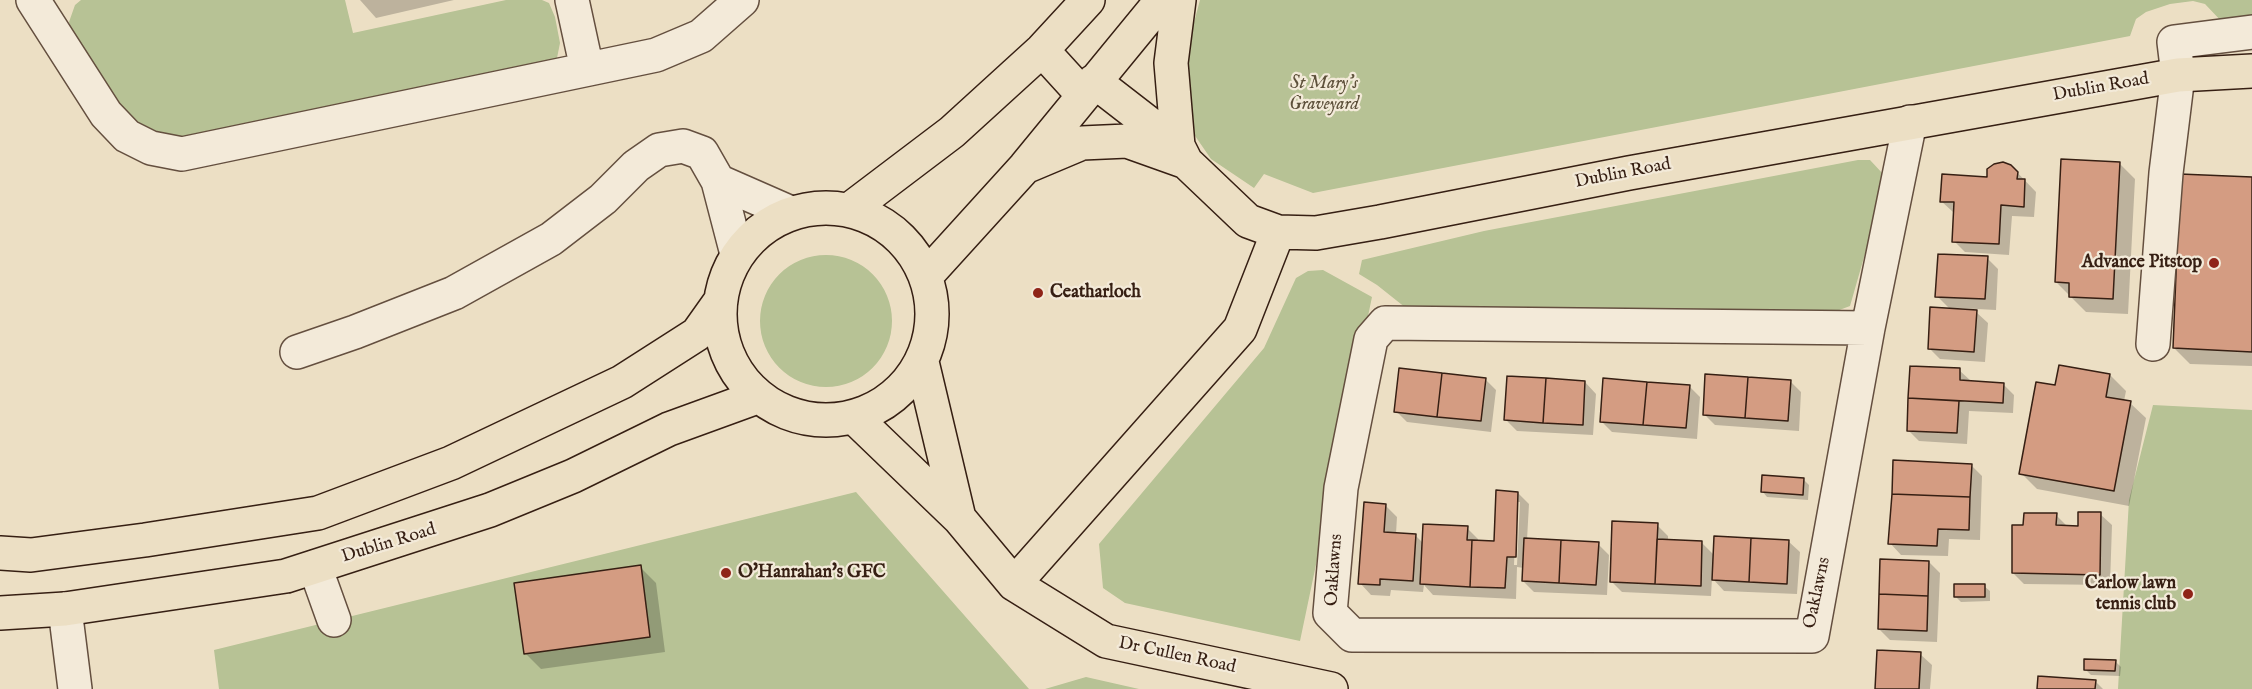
<!DOCTYPE html>
<style>
body{margin:0}
canvas{display:block;background:#ecdfc4}
</style>
<canvas width="2252" height="689"></canvas>
<script>
const c = document.querySelector('canvas').getContext('2d');
c.lineJoin = 'round';
function fillPath(path, color) { c.fillStyle = color; c.fill(path, 'evenodd'); }
const poly = rows => new Path2D(rows.map(r => 'M' + r).join(''));
function strokePath(path, color, width, dash) { c.strokeStyle = color; c.lineWidth = width; c.lineCap = dash ? 'butt' : 'round'; c.setLineDash(dash || []); c.stroke(path); }
function write(font, color, halo, rows, align = 'center') {
  c.font = font + ' "IM FELL English",serif'; c.lineWidth = 4.5; c.setLineDash([]); c.textBaseline = 'middle'; c.strokeStyle = halo; c.fillStyle = color; for (const [text, x, y, turn = 0] of rows) {
    c.save(); c.translate(x, y); c.rotate((+turn || 0) * Math.PI / 180); c.textAlign = isNaN(turn) ? turn : align; if (halo) c.strokeText(text, 0, 0); c.fillText(text, 0, 0); c.restore();
  }
}
const green = poly([
 [81,0,345,0,353,33,506,0,542,0,549,3,555,17,560,43,557,58,540,66,177,138,148,132,120,111,74,42,69,22,75,5],
 [1200,0,2252,0,2252,20,2223,23,2205,4,2193,1,2170,4,2146,12,2136,19,2130,36,1313,193,1264,174,1254,188,1211,159,1191,130,1185,56],
 [1858,160,1870,160,1884,175,1881,198,1850,306,1834,312,1411,312,1377,285,1359,274,1362,260,1484,231],
 '760 321a66 66 0 1 1 132 0a66 66 0 1 1-132 0Z',
 [1323,270,1372,297,1300,641,1125,603,1103,588,1099,544,1264,348,1296,278,1308,271],
 [2153,405,2252,410,2252,689,2118,689,2129,500],
 [856,492,1029,689,219,689,214,650],
 [1086,677,1139,689,1045,689]
]);
const shadow = poly([
 [360,0,454,0,376,18],
 [2120,164,2135,179,2128,314,2086,312,2056,282],
 [2011,166,2036,192,2034,217,2012,216,2009,255,1965,252,1954,241,1955,212,1953,212,1941,201],
 [2252,179,2252,366,2190,364,2174,348],
 [1987,258,1998,269,1996,310,1958,308,1958,310,1976,312,1988,323,1985,362,1940,359,1929,348,1951,310,1937,296],
 [1911,367,1959,370,1971,381,2003,384,2014,395,2013,413,1969,411,1967,444,1919,441,1908,430],
 [2060,367,2110,375,2126,391,2124,401,2130,403,2146,418,2129,506,2037,489,2021,473,2056,387],
 [1485,379,1496,390,1491,432,1407,422,1396,411],
 [1790,381,1801,392,1799,431,1715,425,1704,414],
 [1585,382,1596,394,1593,435,1517,431,1506,420],
 [1689,386,1700,397,1697,439,1612,432,1601,421],
 [1971,465,1982,476,1980,540,1949,539,1948,556,1901,555,1890,543],
 [1804,480,1809,485,1808,500,1767,497,1762,491],
 [1518,493,1529,504,1527,540,1598,544,1609,555,1607,595,1534,592,1523,581,1524,568,1517,567,1516,599,1433,595,1424,585,1423,592,1391,590,1390,596,1371,595,1360,583,1386,506,1397,517,1396,534,1415,535,1424,544,1467,528,1478,539,1478,542,1495,543],
 [1517,502,1520,502,1517,565,1514,565],
 [2100,514,2112,525,2110,585,2024,584,2013,573,2025,526,2056,515,2067,526,2079,527],
 [1657,525,1668,536,1668,541,1702,543,1714,555,1788,541,1800,552,1797,594,1724,591,1712,578,1711,596,1622,592,1611,581],
 [1929,562,1940,573,1937,642,1890,640,1879,629],
 [640,567,656,583,665,652,541,669,525,653],
 [1984,586,1990,591,1990,601,1961,602,1955,596],
 [1920,654,1932,665,1930,689,1876,689],
 [2115,661,2121,667,2120,676,2091,675,2085,669],
 [2095,681,2103,689,2039,689]
]);
const building = poly([
 [2061,159,2120,162,2113,299,2069,297,2069,283,2055,282,2061,159],
 [2003,162,2011,165,2018,172,2017,179,2025,179,2024,207,2001,205,1999,244,1952,242,1954,202,1940,202,1942,174,1987,177,1987,169,1994,164,2003,162],
 [2180,174,2252,177,2252,352,2173,348,2180,174],
 [1938,254,1988,256,1985,299,1935,297,1938,254],
 [1930,307,1977,310,1974,352,1928,349,1930,307],
 [2059,365,2110,374,2106,397,2131,401,2114,491,2019,474,2036,382,2055,385,2059,365],
 [1910,366,1960,368,1960,380,2004,383,2003,403,1908,398,1910,366],
 [1399,368,1442,373,1437,417,1394,412,1399,368],
 [1442,373,1486,378,1481,421,1437,417,1442,373],
 [1705,374,1748,377,1745,418,1703,415,1705,374],
 [1507,376,1546,378,1543,423,1504,420,1507,376],
 [1748,377,1791,380,1788,421,1745,418,1748,377],
 [1546,378,1585,381,1583,425,1543,423,1546,378],
 [1603,378,1647,382,1643,425,1600,422,1603,378],
 [1647,382,1690,385,1686,428,1643,425,1647,382],
 [1908,398,1959,401,1957,433,1907,431,1908,398],
 [1893,460,1972,464,1970,497,1892,494,1893,460],
 [1762,475,1804,478,1803,495,1761,492,1762,475],
 [1496,490,1518,492,1516,557,1507,557,1505,588,1470,587,1472,540,1494,541,1496,490],
 [1892,494,1970,497,1969,530,1938,529,1937,546,1888,544,1892,494],
 [1364,502,1386,504,1384,532,1416,534,1413,581,1380,579,1380,585,1358,584,1364,502],
 [2078,512,2101,512,2100,575,2012,573,2012,525,2023,525,2024,513,2057,513,2056,525,2078,526,2078,512],
 [1612,521,1658,523,1655,584,1610,582,1612,521],
 [1423,524,1468,526,1467,540,1472,540,1470,587,1420,584,1423,524],
 [1714,536,1751,538,1749,582,1712,580,1714,536],
 [1524,538,1561,540,1559,583,1522,581,1524,538],
 [1751,538,1789,540,1787,584,1749,582,1751,538],
 [1657,539,1702,541,1701,586,1655,584,1657,539],
 [1561,540,1599,542,1596,585,1559,583,1561,540],
 [1880,559,1929,561,1928,596,1879,594,1880,559],
 [641,565,650,637,524,654,514,583,641,565],
 [1954,584,1985,584,1985,597,1954,597,1954,584],
 [1879,594,1928,596,1927,631,1878,629,1879,594],
 [1877,650,1921,652,1919,689,1875,689,1877,650],
 [2084,659,2116,660,2115,671,2084,670,2084,659],
 [2038,676,2096,680,2095,689,2037,689,2038,676]
]);
const minor = poly([
 [33,0,106,114,127,136,151,148,182,154,656,55,701,36,742,0],
 [572,0,587,69],
 [718,181,791,213],
 [1868,328,1385,323,1371,339,1341,488,1330,613,1352,635,1812,636,1868,328,1910,122],
 [2153,344,2166,173,2178,75,2174,42,2252,32],
 [297,352,355,332,454,293,551,239,603,199,636,166,659,150,683,146,702,153,718,181,737,254],
 [315,567,334,620],
 [65,609,75,689]
]);
const major = poly([
 [1179,0,1171,63,1178,146,1186,162],
 [1042,50,1083,95],
 [1094,81,1178,146],
 [1025,167,1082,143,1127,141,1186,162,1248,221,1278,232,1316,233,1380,222,1629,173,2178,75,2252,71],
 '720 314a106 106 0 1 1 212 0a106 106 0 1 1-212 0Z',
 [849,210,952,132,1042,50,1088,0],
 [926,276,1025,167,1162,0],
 [922,362,959,518],
 [854,417,959,518,1014,584,1106,641,1331,689],
 [0,553,31,555,145,540,318,513,451,463,622,382,697,334,719,303],
 [1014,584,1240,329,1278,232],
 [0,613,65,609,286,576,490,510,573,476,669,429,757,397]
]);
const markers = [
 [2214,263,6,"#8f2418"],
 [1038,293,6,"#8f2418"],
 [726,573,6,"#8f2418"],
 [2188,594,6,"#8f2418"]
];
const parkNames = [
 ["St Mary's",1324,84],
 ["Graveyard",1324,105]
];
const streetNames = [
 ["Dublin Road",2101,88,-10],
 ["Dublin Road",1623,174,-11],
 ["Dublin Road",389,544,-17],
 ["Oaklawns",1335,570,-86],
 ["Oaklawns",1818,593,-78],
 ["Dr Cullen Road",1177,656,12]
];
const poiNames = [
 ["Advance Pitstop",2202,263],
 ["Ceatharloch",1050,293,"left"],
 ["O'Hanrahan's GFC",738,573,"left"],
 ["Carlow lawn",2176,584],
 ["tennis club",2176,605]
];
fillPath(green, '#b7c295');
fillPath(shadow, '#0003');
fillPath(building, '#d49c82');
strokePath(building, '#361f13', 1.5);
strokePath(minor, '#644f3f', 36);
strokePath(major, '#361f13', 36);
strokePath(minor, '#f3ead9', 33);
strokePath(major, '#ecdfc4', 33);
for (const [x, y, r, color] of markers) { const dot = new Path2D(); dot.arc(x, y, r, 0, 2 * Math.PI); c.fillStyle = color; c.fill(dot); strokePath(dot, '#f3ead9', 2); }
write('italic 18px', '#5d503a', '#f3ead9', parkNames);
write('18px', '#361f13', '#f3ead9', streetNames);
write('bold 18px', '#361f13', '#f3ead9', poiNames, 'right');
</script>
